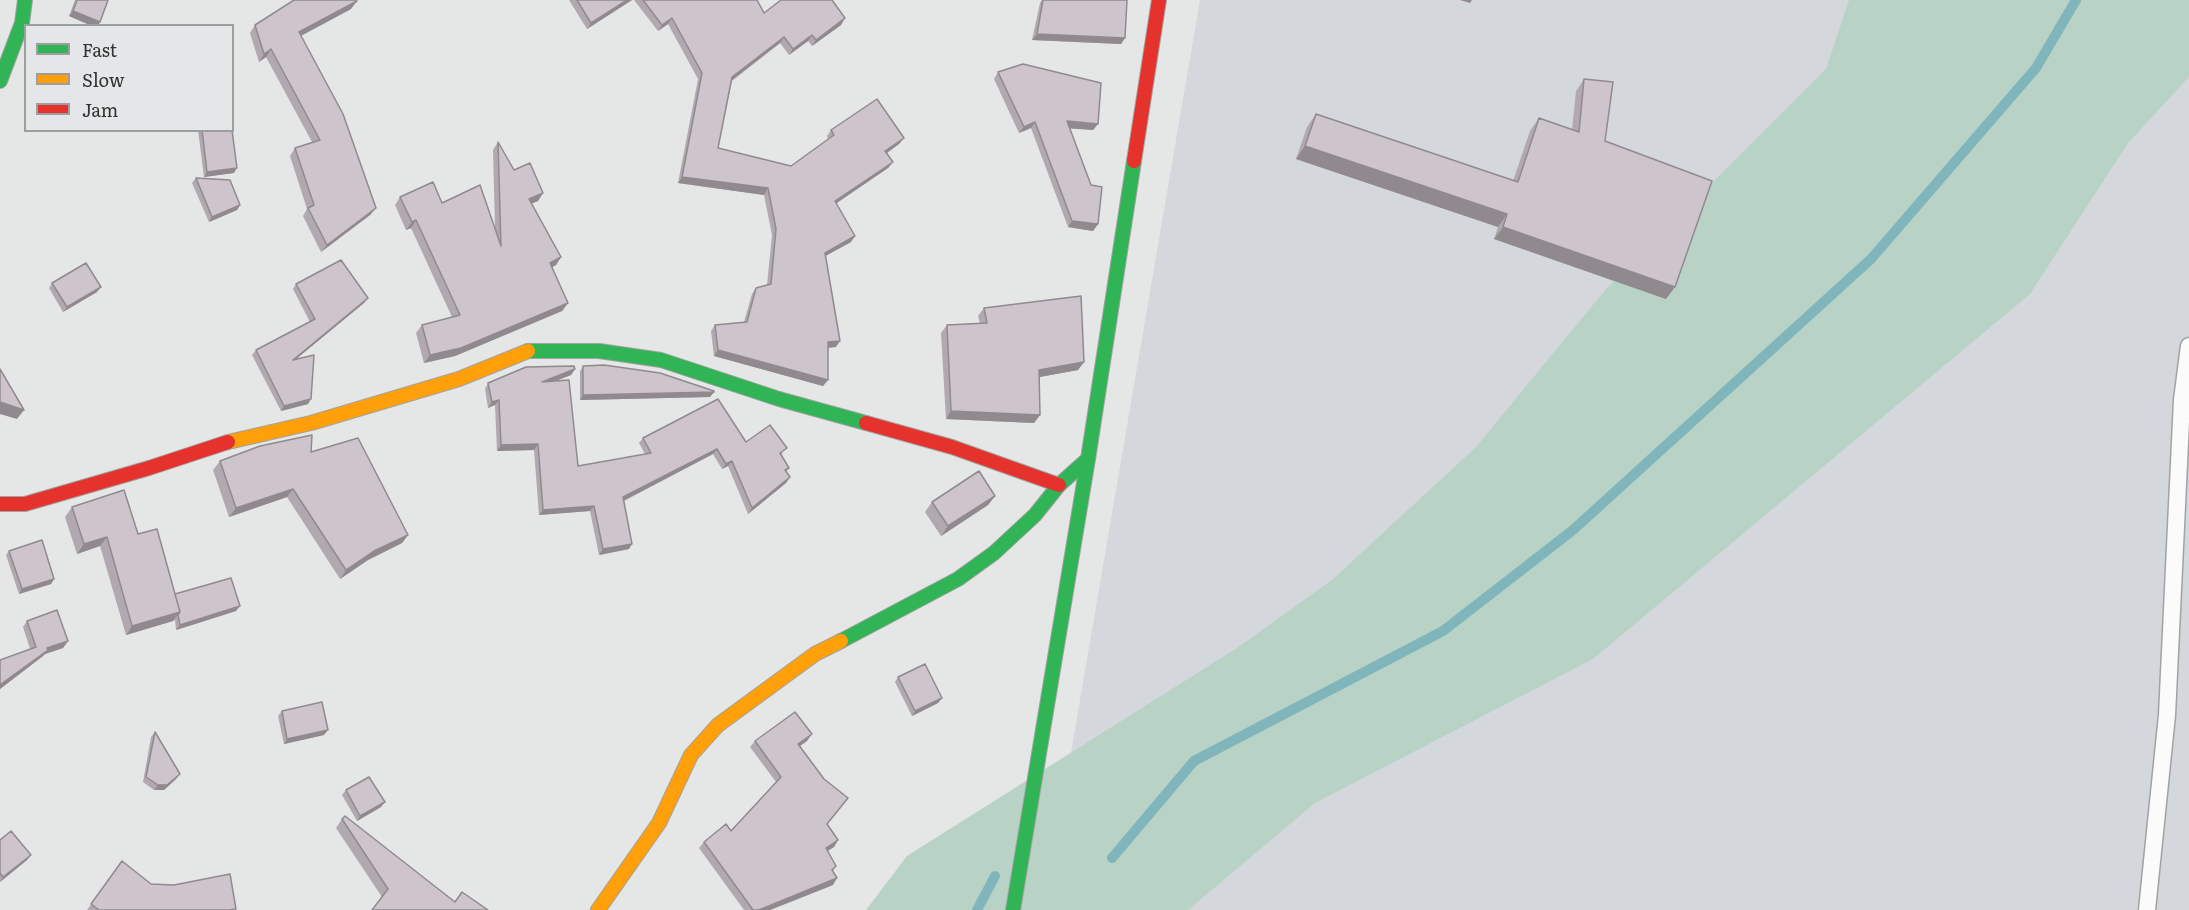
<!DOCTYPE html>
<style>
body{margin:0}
#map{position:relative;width:2189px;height:910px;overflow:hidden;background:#e5e6e6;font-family:Literata,serif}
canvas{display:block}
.legend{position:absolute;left:24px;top:24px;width:210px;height:108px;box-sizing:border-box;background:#e4e6e7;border:2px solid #9c9e9f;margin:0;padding:8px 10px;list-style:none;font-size:18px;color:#313232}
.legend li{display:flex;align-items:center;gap:12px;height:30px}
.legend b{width:30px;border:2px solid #9c9e9f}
</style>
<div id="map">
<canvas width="2189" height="910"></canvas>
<ul class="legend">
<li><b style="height:8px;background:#30b455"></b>Fast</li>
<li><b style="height:8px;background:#ff9f0a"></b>Slow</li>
<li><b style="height:8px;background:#e5322d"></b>Jam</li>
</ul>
</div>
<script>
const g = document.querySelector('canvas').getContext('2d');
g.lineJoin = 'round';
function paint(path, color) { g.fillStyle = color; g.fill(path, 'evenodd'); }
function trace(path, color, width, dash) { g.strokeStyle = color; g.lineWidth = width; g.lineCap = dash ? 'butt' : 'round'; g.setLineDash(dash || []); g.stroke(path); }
const built = new Path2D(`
 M1200,0H2189V910H1044Z`);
const green = new Path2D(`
 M1849,0H2189V77L2128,143L2030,294L1593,659L1315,803L1188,910H866L907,856L1240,646L1333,579L1476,447L1606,289L1826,69Z`);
const stream = new Path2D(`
 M1112,858L1194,761L1443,631L1573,530L1871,259L2036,68L2076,0
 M977,910L995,876`);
const lane = new Path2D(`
 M2147,910L2167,715L2182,400L2189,346`);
const fast = new Path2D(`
 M0,81L22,23L25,0
 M528,351H599L661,360L779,399L866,423
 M841,641L958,579L994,553L1035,515L1059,485L1088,459L1134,161
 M1013,910L1088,459`);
const slow = new Path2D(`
 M228,442L311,423L459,379L528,351
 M598,910L659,823L691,755L718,725L815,654L841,641`);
const jam = new Path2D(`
 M1134,161L1159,0
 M866,423L952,447L1059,485
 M0,504H25L149,468L228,442`);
const wall = new Path2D(`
 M75,0H108L100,22L98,26H92L69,16Z
 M569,0H632L587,29Z
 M634,0H757L764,13L845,18L841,25L812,46L808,41L789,55L780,43L732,81L718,148L791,166L828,139L827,136L831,130L904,138L899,144L887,153L893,162L888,168L836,203L851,242L825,256L836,347L828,348V380L823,386L714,356L711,331L715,325L744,322L752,294L756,288L767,285L772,235L764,195L678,183L698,79L668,24L658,31Z
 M1042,0H1127L1125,38L1121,44L1032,40L1040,3Z
 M351,9L301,36L376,208L370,215L321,252L303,216L307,209L290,156L295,148L312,142L266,57L259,62L250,33L255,25Z
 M998,72L1098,124L1093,130L1070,128L1098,224L1093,231L1068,227L1031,128L1019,133L994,79Z
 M1584,79L1605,141L1666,299L1494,239L1498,227L1296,159L1307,127L1316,114L1513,181L1530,131L1539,118L1572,130L1576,91Z
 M198,130H232L234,173L204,177Z
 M498,142L514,170L543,193L538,201L532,203L561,257L556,265L552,267L568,303L562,311L455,356L424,363L416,333L422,325L452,317L411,228L406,230L395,205L400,197L442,203L495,228L493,150Z
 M196,178L240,205L237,210L209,222L192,183Z
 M52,283L97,292L63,312L49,288Z
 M296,284L368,298L364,303L296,359L308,404L281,411L252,355L256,350L310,322L293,289Z
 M984,308L1084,362L1078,370L1040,377V415L1034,423L946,419L941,333L947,325L980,323L978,316Z
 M583,366L714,392L710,397L580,400V371Z
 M575,369L571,375L555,381L578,466L645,454L639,443L643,438L746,442L783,453L781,455L789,468L786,472L790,477L786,483L748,514L728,466L722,469L713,454L624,501L629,549L599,555L590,511L539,515L534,450L497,451L495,405L488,408L485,389L488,383Z
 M311,452L408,535L402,543L368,560L340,579L287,497L229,517L213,470L220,461Z
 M995,496L988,505L941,536L925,512L932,502Z
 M72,507L138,534L175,594L236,611L176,630L175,620L173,621L126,635L100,546L77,554L65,517Z
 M9,551L54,579L51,584L19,594L6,555Z
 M27,621L68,641L63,648L45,654L43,656L0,689V660L30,649L23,627Z
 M898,677L942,698L938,703L912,716L895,682Z
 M282,711L324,735L284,744L278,716Z
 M155,732L176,779L164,790H154L143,782L151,737Z
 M755,741H807L800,746L824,779L848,798L827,824L838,840L834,847L827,851L836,866L833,871V885L770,910H744L699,848L704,842L731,831L776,782L750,747Z
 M346,790L381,807L357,821L342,795Z
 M342,819L455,902L382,897L336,828Z
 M0,840L31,855L27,860L0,882Z
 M122,861L151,884L236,909L235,910H87Z`);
const shadedWall = new Path2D(`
 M627,0H632L587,29L591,23Z
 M1460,0H1472L1470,3Z
 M357,1L351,9L293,40L299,32Z
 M73,11L100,22L98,26H92L69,16Z
 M672,18L668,24L658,31L662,25Z
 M845,18L841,25L812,46L816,40Z
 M1037,34L1125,38L1121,44L1032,40Z
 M812,35L808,41L789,55L793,49Z
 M784,37L780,43L728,83L732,77Z
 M271,49L266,57L259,62L264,54Z
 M1067,121L1098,124L1093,130L1063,128Z
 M1035,122L1031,128L1019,133L1024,127Z
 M904,138L899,144L881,157L885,151Z
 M1305,146L1507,214L1498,227L1296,159Z
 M893,162L888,168L831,207L835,201Z
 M237,168L234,173L204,177L207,172Z
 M682,177L768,188L764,195L678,183Z
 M543,193L538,201L524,207L529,199Z
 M240,205L237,210L209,222L212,217Z
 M376,208L370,215L321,252L327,245Z
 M416,220L411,228L406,230L412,222Z
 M1072,221L1098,224L1093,231L1068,227Z
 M1503,227L1675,287L1666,299L1494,239Z
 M855,236L851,242L820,259L825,253Z
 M561,257L556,265L545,271L550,263Z
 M101,287L97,292L63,312L67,307Z
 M368,298L364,303L289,365L293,360Z
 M568,303L562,311L455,356L424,363L430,355Z
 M840,341L836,347L824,348L828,342Z
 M718,350L828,380L823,386L714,356Z
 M1084,362L1078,370L1034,378L1039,370Z
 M575,369L571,375L538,388L542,382Z
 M714,392L710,397L580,400L583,395Z
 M311,399L308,404L281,411L284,406Z
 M499,400L495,405L488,408L492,402Z
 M0,402L24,410L17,419L0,414Z
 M951,411L1040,415L1034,423L946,419Z
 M538,444L534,450L497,451L501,445Z
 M717,449L713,454L619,503L623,497Z
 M732,461L728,466L722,469L726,464Z
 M790,477L786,483L748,514L752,508Z
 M293,489L287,497L229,517L236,508Z
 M995,496L988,505L941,536L948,526Z
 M594,506L590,511L539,515L543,510Z
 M408,535L402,543L368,560L340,579L346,570L374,551Z
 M107,537L100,546L77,554L84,544Z
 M632,544L629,549L599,555L603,549Z
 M54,579L51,584L19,594L22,589Z
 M240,606L236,611L176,630L180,625Z
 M180,612L173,621L126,635L132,626Z
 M68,641L63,648L45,654L43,656L0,689V685L47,648Z
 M942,698L938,703L912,716L915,711Z
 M328,730L324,735L284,744L287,739Z
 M812,734L807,741L794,750L798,744Z
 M180,774L176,779L164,790H154L158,785Z
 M385,802L381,807L357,821L360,816Z
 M838,840L834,847L821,855L826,848Z
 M31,855L27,860L0,882L3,877Z
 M837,878L833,885L770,910H759Z`);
const building = new Path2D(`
 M77,0H108L100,22L73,11Z
 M294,0H356L357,1L299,32L343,114L376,208L327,245L308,208L314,205L295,148L320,140L271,49L264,54L255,25Z
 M577,0H627L591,23Z
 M643,0H757L764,13L781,0H832L845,18L816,40L812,35L793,49L784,37L732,77L718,148L791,166L834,135L831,130L877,99L904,138L885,151L893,162L835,201L855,236L825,253L840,341L828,342V380L718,350L715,325L747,322L756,288L771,284L776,229L768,188L682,177L702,73L672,18L662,25Z
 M1043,0H1127L1125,38L1037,34Z
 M1023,64L1101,83L1098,124L1067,121L1091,185L1102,187L1098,224L1072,221L1035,122L1024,127L998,72Z
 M1584,79L1613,82L1605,141L1712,181L1675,287L1503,227L1507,214L1305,146L1316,114L1518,182L1539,118L1579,132Z
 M202,130H232L237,168L207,172Z
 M498,142L514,170L530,163L543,193L529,199L561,257L550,263L568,303L461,348L430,355L422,325L460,315L416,220L412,222L400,197L433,182L442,203L480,185L501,246Z
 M196,178L230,180L240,205L212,217Z
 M341,260L368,298L293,360L314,355L311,399L284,406L256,350L315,319L296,284Z
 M86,263L101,287L67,307L52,283Z
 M1081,296L1084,362L1039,370L1040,415L951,411L947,325L987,323L984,308Z
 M604,365L660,373L714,391V392L583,395V366Z
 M574,366L575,369L542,382L569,380L578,466L651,453L643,438L718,399L746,442L770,425L787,448L780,453L789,468L785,470L790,477L752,508L732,461L726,464L717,449L623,497L632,544L603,549L594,506L543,510L538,444L501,445L499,400L492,402L488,383L526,367Z
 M0,369L24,410L0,402Z
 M312,435L311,452L358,438L408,535L374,551L346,570L293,489L236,508L220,461L260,446Z
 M979,471L995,496L948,526L932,502Z
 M124,490L138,534L157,529L180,612L132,626L107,537L84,544L72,507Z
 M42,540L54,579L22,589L9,551Z
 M231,578L240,606L180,625L178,615L180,612L175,594Z
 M57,610L68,641L47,648L48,650L0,685V660L36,647L27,621Z
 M925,664L942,698L915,711L898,677Z
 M322,702L328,730L287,739L282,711Z
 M795,712L812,734L798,744L824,779L848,798L827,824L838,840L826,848L836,866L832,870L837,878L759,910H753L704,842L726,824L731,831L781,777L755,741Z
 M155,732L180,774L167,785H158L146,777Z
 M369,777L385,802L360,816L346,790Z
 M345,816L455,902L462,892L488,910H372L388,889L342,819Z
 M11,831L31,855L3,877L0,873V840Z
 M122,861L151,884L174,885L230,874L236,909L229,910H99L91,904Z`);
paint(built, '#d4d8dc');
paint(green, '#b8d3c6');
trace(stream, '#80b5bb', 10);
trace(lane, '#a1a2a2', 19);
trace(fast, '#a1a2a2', 16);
trace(slow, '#a1a2a2', 16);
trace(jam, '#a1a2a2', 16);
trace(lane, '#fbfbfb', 16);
trace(fast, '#30b455', 14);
trace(slow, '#ff9f0a', 14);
trace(jam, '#e5322d', 14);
paint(wall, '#b1a9af');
paint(shadedWall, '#908a8f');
paint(building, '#cec5cc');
trace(building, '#908a8f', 1.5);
</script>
